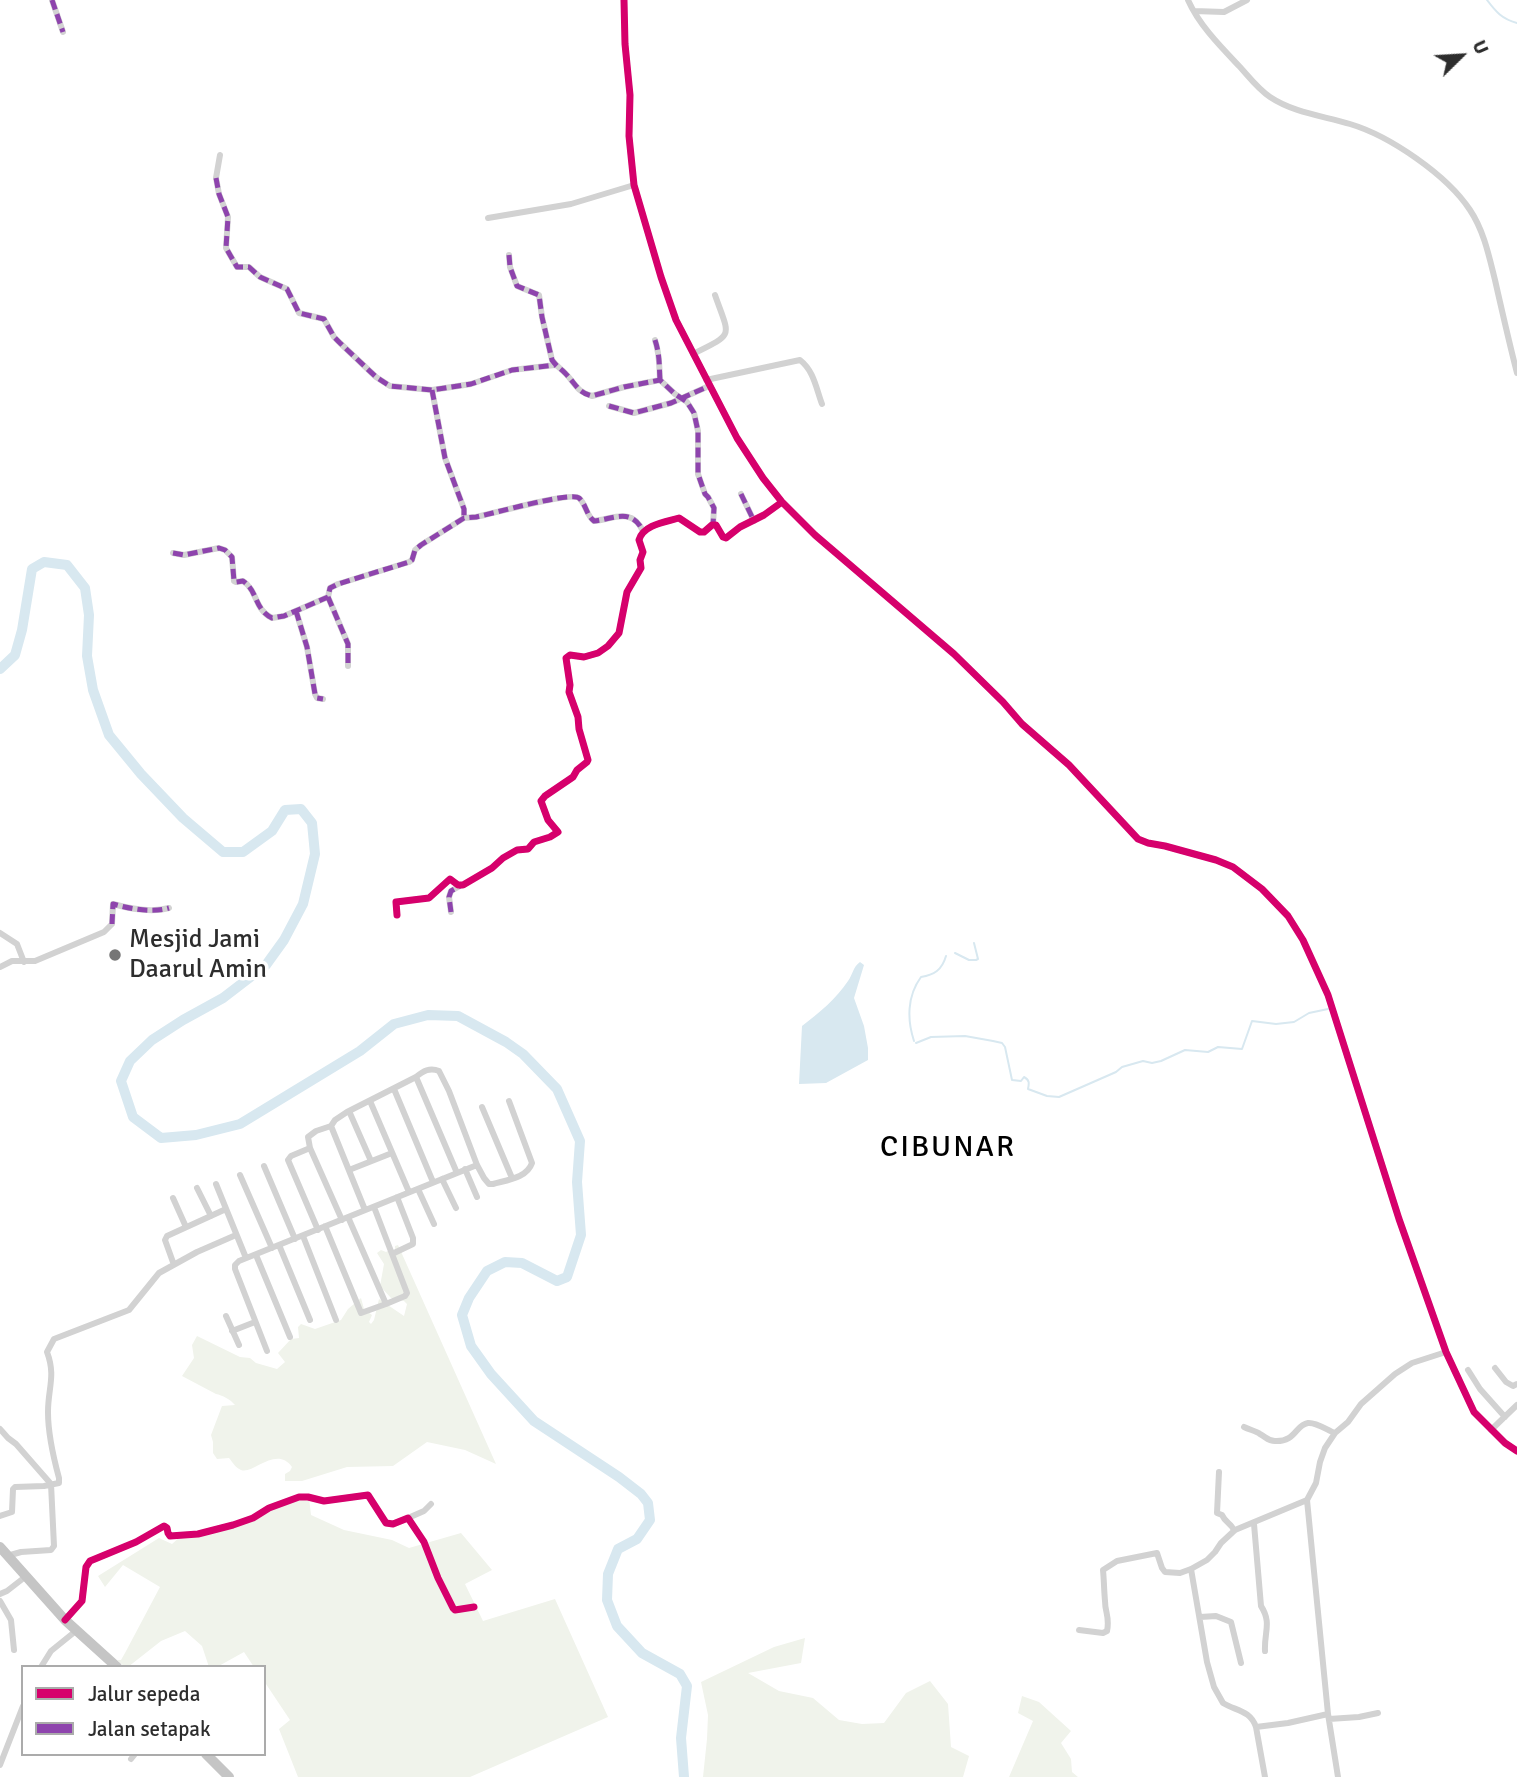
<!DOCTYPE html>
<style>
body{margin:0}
#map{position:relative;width:1517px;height:1777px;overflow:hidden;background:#fff;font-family:Signika,sans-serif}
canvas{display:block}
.legend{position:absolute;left:21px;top:1665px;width:245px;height:91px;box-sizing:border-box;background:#fff;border:2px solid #ababab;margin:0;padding:9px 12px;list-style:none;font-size:21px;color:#2d2d2d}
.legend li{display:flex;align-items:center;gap:14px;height:35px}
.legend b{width:35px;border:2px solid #ababab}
.north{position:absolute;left:1426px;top:21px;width:70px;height:70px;-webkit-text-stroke:5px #fff;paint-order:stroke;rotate:66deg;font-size:19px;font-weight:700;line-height:28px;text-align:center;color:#2d2d2d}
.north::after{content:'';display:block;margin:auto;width:24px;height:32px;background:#2d2d2d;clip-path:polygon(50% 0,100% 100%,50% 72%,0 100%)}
</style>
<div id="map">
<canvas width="1517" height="1777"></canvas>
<ul class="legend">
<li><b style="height:9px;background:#d6006c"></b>Jalur sepeda</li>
<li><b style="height:9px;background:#8e44ad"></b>Jalan setapak</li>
</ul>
<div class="north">U</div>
</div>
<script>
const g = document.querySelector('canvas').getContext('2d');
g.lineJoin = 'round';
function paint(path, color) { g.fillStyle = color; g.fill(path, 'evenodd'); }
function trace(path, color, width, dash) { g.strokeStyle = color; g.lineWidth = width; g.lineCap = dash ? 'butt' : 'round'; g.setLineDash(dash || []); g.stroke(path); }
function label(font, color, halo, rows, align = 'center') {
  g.font = font + ' Signika,sans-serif'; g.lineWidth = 7; g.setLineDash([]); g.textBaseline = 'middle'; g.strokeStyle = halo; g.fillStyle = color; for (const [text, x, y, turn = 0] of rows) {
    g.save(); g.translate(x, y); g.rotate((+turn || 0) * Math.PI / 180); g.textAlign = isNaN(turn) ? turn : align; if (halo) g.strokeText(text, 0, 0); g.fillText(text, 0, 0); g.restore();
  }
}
const green = new Path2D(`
 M398,1245L496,1464L465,1450L427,1442L393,1466L347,1467L302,1481H285V1474L290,1471L292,1467C276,1445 253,1475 241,1470C236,1468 233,1463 229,1458L217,1459L213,1453V1442L211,1435L222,1406L235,1405C231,1400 222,1395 216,1394L182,1376L194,1358L192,1345L197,1336L240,1357L250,1358L256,1363L277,1369L285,1362L278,1353L291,1339L299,1338L298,1327L301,1324L315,1329L341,1320L348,1309L361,1298L364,1309L372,1315L369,1322L371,1324L374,1320L379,1299L404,1316L407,1304L404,1301L391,1298L380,1286L384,1264L377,1253L381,1250L386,1252L391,1249L395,1250V1246Z
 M299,1498H309L311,1515L344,1530L392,1540L409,1548L461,1533L492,1570L465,1584L483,1621L555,1599L608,1717L470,1777H298L279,1729L290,1720L264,1681V1667H254L244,1652L217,1667H209L202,1646L185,1631L161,1641L128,1667H125L117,1660H121L125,1653L160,1587L123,1565L105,1587L98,1576L159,1538L172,1544L182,1535L227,1526Z
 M805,1638L801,1663L748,1673L779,1691L813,1698L839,1720L862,1724L884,1723L906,1693L930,1681L948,1704L951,1747L969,1756L963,1777H703L707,1739L708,1715L701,1682L774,1647Z
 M1022,1696L1039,1702L1071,1731L1061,1743L1071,1759L1072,1772L1078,1777H1009L1033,1721L1018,1713Z`);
const water = new Path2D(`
 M860,962L864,965L854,998L864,1026L868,1048V1060L826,1083L799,1084L802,1026C819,1013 836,999 848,981C853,974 853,967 860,962Z`);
const stream = new Path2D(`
 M1487,0C1496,12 1502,19 1517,23
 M955,953L969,960H976L978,959L974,943
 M914,1041C907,1020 907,996 921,977C934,975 942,970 946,956
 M916,1043L931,1037L965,1036L993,1041L1002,1043L1005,1047L1012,1080L1021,1081L1024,1077C1030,1080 1029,1084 1028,1089L1047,1096L1059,1097L1116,1072L1122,1067L1143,1061L1152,1063L1161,1061L1185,1050L1208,1052L1218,1047L1242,1049L1252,1021L1276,1024L1294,1022L1309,1013L1328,1009`);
const river = new Path2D(`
 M0,669L15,655L22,630L32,569L44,562L67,565L85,588L89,615L87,656L93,690L109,735L141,774L183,818L223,852H243L272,831L285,810L301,809L312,823L315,854L303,904L284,940L266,965L223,998L183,1020L152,1040L130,1061L121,1081L133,1117L161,1138L196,1135L240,1124L360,1051L394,1024L428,1015L458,1016L506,1042L523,1054L557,1089L580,1141L577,1182L581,1235L567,1277L557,1281L522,1263L505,1262L487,1271L469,1298L462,1315L471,1346L491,1374L534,1421L619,1477L641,1494L648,1503L650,1520L637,1539L618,1549L608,1574L607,1600L617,1626L642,1653L680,1674L687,1686L681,1738L684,1777`);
const street = new Path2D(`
 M52,0L63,32
 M624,0L625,44L630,95L629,136L634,185L661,277L676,320L737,438L763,478L782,502L815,535L954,654L1003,702L1022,724L1069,765L1138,839L1148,843L1165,846L1216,860L1233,867L1262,889L1288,916L1303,940L1328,995L1399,1219L1446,1352L1474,1412L1505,1443L1517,1451
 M1188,0C1199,25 1221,47 1240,67C1249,77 1258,89 1270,97C1294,113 1324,116 1350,124C1390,136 1447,175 1470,210C1484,231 1489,256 1495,280C1502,311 1509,342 1517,373
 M1194,11L1224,12L1247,0
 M220,155L216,178L219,194L228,217L226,248L237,267H249L260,277L287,289L299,313L324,319L334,337L340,343L376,377L390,386L432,390L471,384L512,370L555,365
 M488,218L571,204L634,185
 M509,255L510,267L517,286L539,295L542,317L552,360C556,366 560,368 565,373C576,384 577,392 592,396L624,387L660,380L675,394L687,402L694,413L698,431V474L705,494L708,497L714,508L713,525
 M655,340C660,355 659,365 660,380
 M693,354C735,333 730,338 715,295
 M706,380L800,360C814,371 816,388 822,404
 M432,390L445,458L464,509V518
 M609,406L634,413L671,403L709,386
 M741,494L754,521
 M173,553L184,555L219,548L225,550L232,557L234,581L236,582L243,581C258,591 254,609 272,618L284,616L328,597L330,588L338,584L409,562L412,560L415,550L421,545L464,518L476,517C491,514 572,491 579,498C586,504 586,515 594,521C614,519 631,507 643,531
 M328,597L348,644V666
 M296,611L307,647L315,694L317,698L323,699
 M451,912L449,897L451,891L460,886
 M397,915L396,902L429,898L450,879L458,885H463L492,868L503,858L517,850L528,849L534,842L550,837L558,832L548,820L541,801L545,796L573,777L577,770L587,762L588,760L579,729L578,717L569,692L570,685L566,658L570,655L584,657L598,653L608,646L619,633L627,592L641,568L640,560L643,552L639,540C643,525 665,522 679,518L700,532H704L712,525H716L723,537L726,538L740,527L764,515L782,502
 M0,933L17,944L24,962
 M0,967L12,961H35L104,932L112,924L113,904C131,909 151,913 169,908
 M416,1077L457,1173
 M394,1089L433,1182
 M370,1101L409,1192
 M482,1107L512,1178
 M349,1111L371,1161
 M331,1126L316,1131L308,1137L310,1148L342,1220
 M310,1148L291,1156L288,1160L318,1230
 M264,1166L295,1239
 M465,1169L477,1197
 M349,1170L392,1153
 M240,1175L272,1248
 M442,1179L456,1208
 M216,1184L246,1258
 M197,1188L211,1216
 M418,1189L434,1224
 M173,1198L186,1227
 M365,1210L331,1126L335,1120L347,1112L416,1077C423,1071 430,1067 439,1071L449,1091L477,1165L484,1178L489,1184H493C507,1180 527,1178 532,1163L509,1101
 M348,1217L386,1304L405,1296L407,1293L374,1207
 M325,1226L361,1313L386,1304
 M303,1236L336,1320
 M279,1245L310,1320
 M392,1254L413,1244V1238L397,1197
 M256,1255L290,1337
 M174,1265L165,1240L167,1236L226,1209
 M226,1316L239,1345
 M232,1331L255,1322
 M267,1351L235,1269V1265L239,1261L477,1165
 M1495,1368L1506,1382L1513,1386L1517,1384
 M1468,1370L1480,1389L1505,1417
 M1244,1427C1250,1430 1256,1431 1260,1434C1266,1437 1268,1441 1275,1441C1296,1442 1295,1425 1308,1423C1316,1422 1327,1430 1335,1433
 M0,1429L8,1438L16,1444L51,1484L54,1546L51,1550L21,1552L7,1556
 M1491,1430L1517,1405
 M1219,1472L1217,1513L1222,1515C1226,1524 1232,1523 1234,1531
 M1307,1500L1328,1714L1338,1777
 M0,1516L12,1512L13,1489L15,1487L44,1486L59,1483V1478C53,1456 48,1434 48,1412C48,1388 56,1376 47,1352L54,1339L129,1310L159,1273L197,1252L236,1235
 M408,1518L424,1511L431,1504
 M1254,1524L1261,1606C1272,1623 1264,1632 1265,1651
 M1191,1569L1207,1662L1214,1687L1223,1703C1236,1711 1250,1710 1256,1727L1288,1723L1328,1714
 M0,1594L7,1591L25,1577
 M0,1601L11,1620L14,1650
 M1200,1617L1216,1616L1231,1622L1241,1663
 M65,1620L82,1601L86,1567L90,1561L136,1542L164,1526L167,1528L168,1533L170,1536L198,1534L233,1525L253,1518L269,1508L299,1497H308L324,1501L368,1495L386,1523L393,1524L408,1518L424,1542L438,1578L453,1608L455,1610L474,1607
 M1079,1630L1103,1633L1107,1631C1110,1617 1105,1613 1105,1601C1104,1590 1104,1580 1103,1570L1117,1561L1157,1553L1162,1568L1165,1572L1180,1573L1191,1569L1207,1560L1215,1552L1221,1543L1235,1530L1307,1500L1316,1483L1320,1462L1325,1448L1335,1433L1348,1422L1361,1404L1395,1374L1412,1363L1446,1352
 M41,1667L51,1651L77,1630
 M1329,1719L1359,1717L1378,1713
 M1256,1727L1265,1777
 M131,1759L135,1754
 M0,1765L23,1706`);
const primary = new Path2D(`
 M0,1547L65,1620L117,1667
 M206,1754L229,1777`);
const quiet = new Path2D(`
 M52,0L63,32
 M216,178L219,194L228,217L226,248L237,267H249L260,277L287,289L299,313L324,319L334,337L340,343L376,377L390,386L432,390L471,384L512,370L555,365
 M509,255L510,267L517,286L539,295L542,317L552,360C556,366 560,368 565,373C576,384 577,392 592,396L624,387L660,380L675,394L687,402L694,413L698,431V474L705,494L708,497L714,508L713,525
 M655,340C660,355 659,365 660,380
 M432,390L445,458L464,509V518
 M609,406L634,413L671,403L709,386
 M741,494L754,521
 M173,553L184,555L219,548L225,550L232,557L234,581L236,582L243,581C258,591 254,609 272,618L284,616L328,597L330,588L338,584L409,562L412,560L415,550L421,545L464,518L476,517C491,514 572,491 579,498C586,504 586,515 594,521C614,519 631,507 643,531
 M328,597L348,644V666
 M296,611L307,647L315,694L317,698L323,699
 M451,912L449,897L451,891L460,886
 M112,924L113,904C131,909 151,913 169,908`);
const cycleway = new Path2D(`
 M624,0L625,44L630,95L629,136L634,185L661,277L676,320L737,438L763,478L782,502L815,535L954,654L1003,702L1022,724L1069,765L1138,839L1148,843L1165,846L1216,860L1233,867L1262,889L1288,916L1303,940L1328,995L1399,1219L1446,1352L1474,1412L1505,1443L1517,1451
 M397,915L396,902L429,898L450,879L458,885H463L492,868L503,858L517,850L528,849L534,842L550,837L558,832L548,820L541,801L545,796L573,777L577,770L587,762L588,760L579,729L578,717L569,692L570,685L566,658L570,655L584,657L598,653L608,646L619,633L627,592L641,568L640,560L643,552L639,540C643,525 665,522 679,518L700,532H704L712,525H716L723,537L726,538L740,527L764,515L782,502
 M65,1620L82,1601L86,1567L90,1561L136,1542L164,1526L167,1528L168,1533L170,1536L198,1534L233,1525L253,1518L269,1508L299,1497H308L324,1501L368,1495L386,1523L393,1524L408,1518L424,1542L438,1578L453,1608L455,1610L474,1607`);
const markers = [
 [115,955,7,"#767676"]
];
const poiNames = [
 ["Mesjid Jami",129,940],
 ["Daarul Amin",129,970]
];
const quarterNames = [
 ["CIBUNAR",948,1148]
];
paint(green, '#f0f3eb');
paint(water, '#d8e8f0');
trace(stream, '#d8e8f0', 2);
trace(river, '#d8e8f0', 10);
trace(street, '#d2d2d2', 6);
trace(primary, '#c5c5c5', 10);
trace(quiet, '#8e44ad', 5, [10, 5]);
trace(cycleway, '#d6006c', 7);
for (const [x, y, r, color] of markers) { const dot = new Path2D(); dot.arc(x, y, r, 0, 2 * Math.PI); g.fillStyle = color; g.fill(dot); trace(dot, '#fff', 2.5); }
label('26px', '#2d2d2d', '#fff', poiNames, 'left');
g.letterSpacing = '2px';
label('30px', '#000', '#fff', quarterNames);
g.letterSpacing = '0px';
</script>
